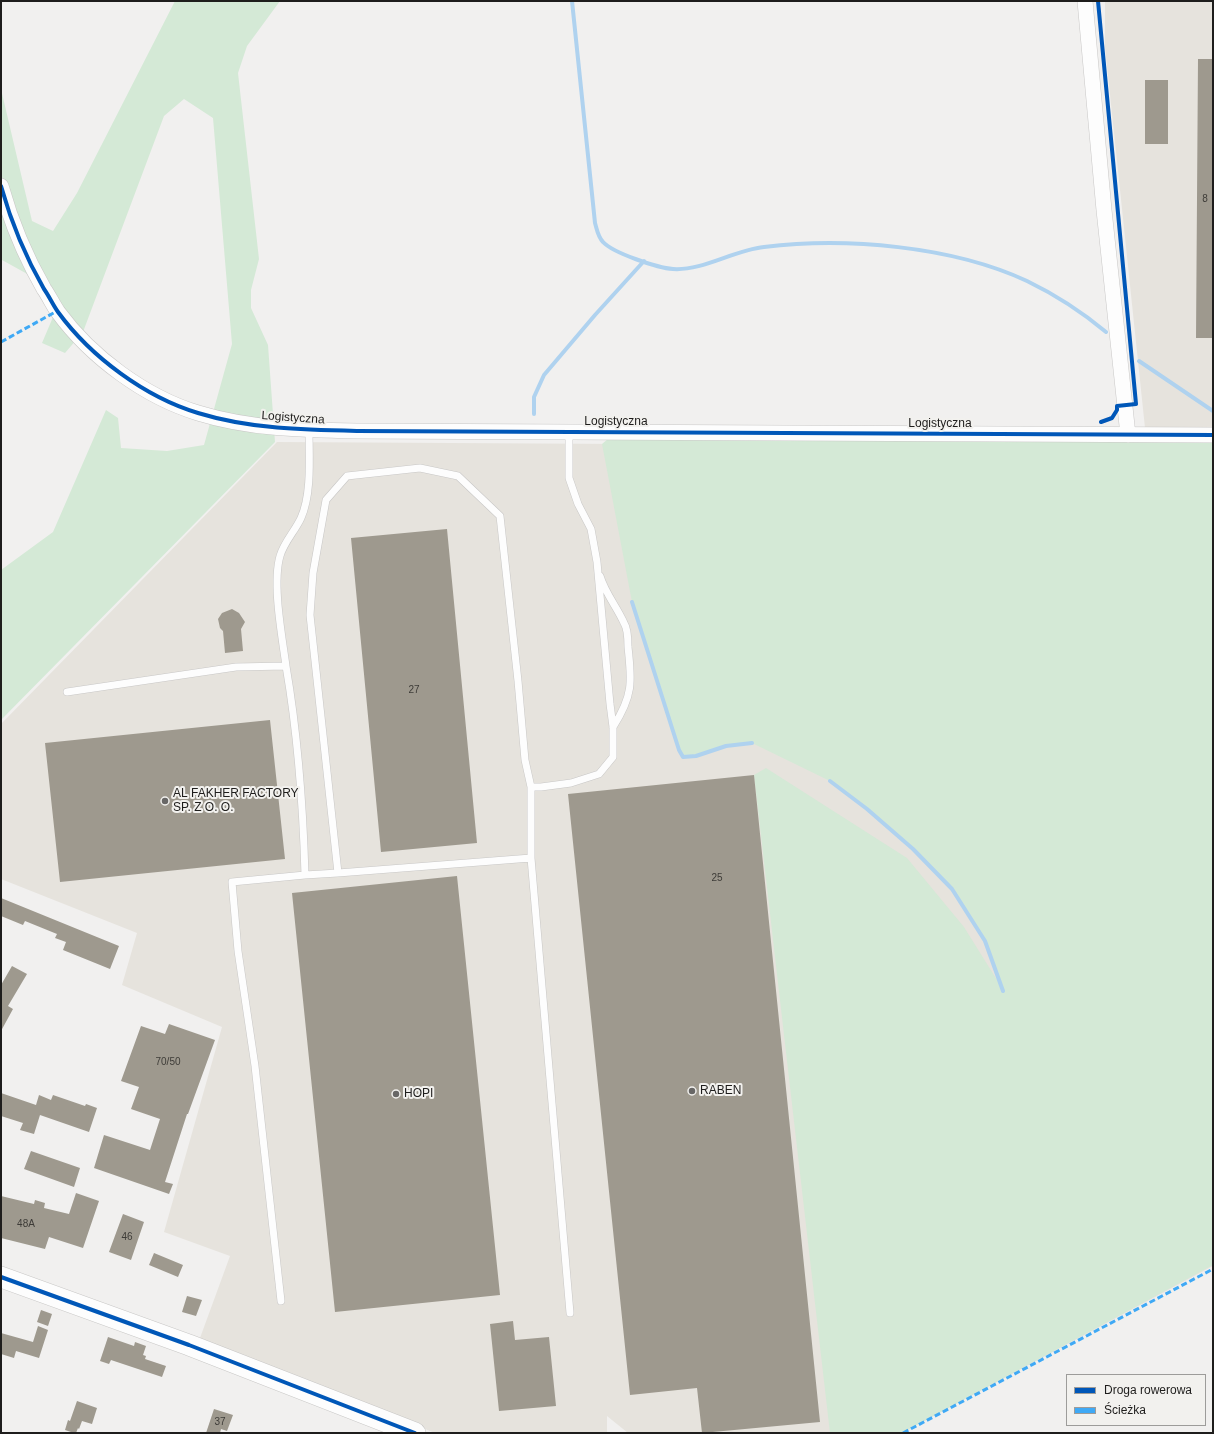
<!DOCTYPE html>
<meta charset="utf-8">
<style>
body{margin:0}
#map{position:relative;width:1214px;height:1434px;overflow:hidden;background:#f1f0ef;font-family:Arial,sans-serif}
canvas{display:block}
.frame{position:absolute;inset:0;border:2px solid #1e1d1c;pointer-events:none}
.legend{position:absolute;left:1066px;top:1374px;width:140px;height:52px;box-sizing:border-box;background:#f2f1ee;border:1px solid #9d9c9a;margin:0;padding:5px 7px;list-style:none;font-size:12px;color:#1e1d1c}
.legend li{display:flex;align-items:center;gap:8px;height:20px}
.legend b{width:20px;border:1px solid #9d9c9a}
</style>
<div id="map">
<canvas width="1214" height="1434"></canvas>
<div class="frame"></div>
<ul class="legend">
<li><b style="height:5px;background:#0057b8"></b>Droga rowerowa</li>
<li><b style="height:5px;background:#3fa9f5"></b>Ścieżka</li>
</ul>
</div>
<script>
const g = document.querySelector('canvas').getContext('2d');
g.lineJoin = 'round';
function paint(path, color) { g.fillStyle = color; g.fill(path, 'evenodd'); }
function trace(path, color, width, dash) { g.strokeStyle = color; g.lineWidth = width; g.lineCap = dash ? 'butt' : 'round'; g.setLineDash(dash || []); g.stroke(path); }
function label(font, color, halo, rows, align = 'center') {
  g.font = font + ' Arial,sans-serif'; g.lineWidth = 4; g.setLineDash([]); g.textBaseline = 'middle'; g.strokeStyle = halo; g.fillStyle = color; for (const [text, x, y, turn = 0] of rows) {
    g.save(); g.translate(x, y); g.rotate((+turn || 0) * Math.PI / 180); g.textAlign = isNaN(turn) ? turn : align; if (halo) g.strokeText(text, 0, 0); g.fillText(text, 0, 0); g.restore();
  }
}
const built = new Path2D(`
 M1105,1H1213V1266L902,1433H628L607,1416V1433H435L200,1338L230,1256L164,1232L222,1027L122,985L137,933L1,879V724L277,442L1147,447L1105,47Z`);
const green = new Path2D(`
 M175,1H280L247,46L238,73L259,259L251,290V308L268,345L275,442L1,720V570L53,532L106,410L118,418L121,448L167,451L204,445L232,344L213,118L184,99L164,116L83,332L65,353L42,343L59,303L49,286L2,260L1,258V89L32,221L53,231L77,193Z
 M616,432L1213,435V1265L902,1433H830L754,775L766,768L907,858L964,927L1002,988L985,941L952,889L913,849L867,809L830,781L752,743L726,746L696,756L683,757L679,750L632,602L602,444Z`);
const stream = new Path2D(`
 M572,1L595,223C597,230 598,237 603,242C613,253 658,268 673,269C703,271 734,250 764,247C846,237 952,246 1027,281C1056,295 1082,312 1106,332
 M1139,361L1213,411
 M534,414V397L544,375L595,315L644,261
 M632,602L679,750L683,757L696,756L726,746L752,743
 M830,781L867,809L913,849L952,889L985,941L1003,991`);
const building = new Path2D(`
 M1198,59H1213V338H1196Z
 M1145,80H1168V144H1145Z
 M447,529L477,843L381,852L351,538Z
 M232,609L239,613L245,622L241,629L243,651L225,653L223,631L220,628L218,619L222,613Z
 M270,720L285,859L60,882L45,743Z
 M754,775L820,1422L702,1433L697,1388L630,1395L568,794Z
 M457,876L500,1295L335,1312L292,893Z
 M1,898L119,946L110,969L63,950L66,942L55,938L57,934L25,921L23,925L1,916Z
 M12,966L27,974L8,1006L13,1009L1,1031V985Z
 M169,1024L215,1040L188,1114H187L165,1182L173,1184L169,1194L94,1168L104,1135L150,1150L160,1119L131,1109L139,1087L121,1081L141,1026L165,1034Z
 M1,1093L36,1105L39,1095L51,1100L53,1095L85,1106L86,1104L97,1108L89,1132L40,1115L34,1134L20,1130L23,1123L1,1116Z
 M31,1151L80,1168L74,1187L24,1169Z
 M76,1193L99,1201L83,1248L49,1237L45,1249L1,1238V1196L34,1204L35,1200L45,1203L44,1208L69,1214Z
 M123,1214L144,1222L131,1260L109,1252Z
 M154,1253L183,1265L178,1277L149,1265Z
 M187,1296L202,1300L196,1316L182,1312Z
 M41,1310L52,1314L48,1326L37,1322Z
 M513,1321L515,1340L549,1337L556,1406L499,1411L490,1324Z
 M38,1326L48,1330L39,1358L16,1351L14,1358L1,1354V1333L33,1342Z
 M108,1337L134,1346L135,1342L146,1346L143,1355L146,1356L145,1359L166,1366L162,1377L111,1360L109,1364L100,1361Z
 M77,1401L97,1408L92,1424L82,1421L79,1429L78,1428L76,1433H74L65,1430L68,1420L70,1421Z
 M214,1409L233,1415L227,1431L221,1429L220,1433H206Z`);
const lane = new Path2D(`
 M600,576C605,593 617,607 624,623C628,629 628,640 628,647C632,682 633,696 613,727
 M67,692L236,667L286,666C282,636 272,584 280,556C284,542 295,531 301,518C312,493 309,457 309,430
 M531,858L570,1313
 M338,873L531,858V787
 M305,875L338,873L310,615L313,573L326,500L347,476L420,468L458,476L500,516L518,681L525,760L531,787H541L571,783L599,774L613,757V727L610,704L597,562L591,529L578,504L569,478V431
 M281,1301L255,1066L238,951L232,882L305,875C303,804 298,736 286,666`);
const street = new Path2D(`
 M1085,1L1104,210L1128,435
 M1,186C11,222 25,256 44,289C49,296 53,305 58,312C91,357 145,397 198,413C250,429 304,430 357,431L1213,435`);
const secondary = new Path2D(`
 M1,1277L189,1345L415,1433`);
const quiet = new Path2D(`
 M1,342L57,311
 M903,1433L1213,1269`);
const cycleway = new Path2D(`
 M1098,1L1136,404L1117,406V410L1112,418L1101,422
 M1,186C11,222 25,256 44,289C49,296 53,305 58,312C91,357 145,397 198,413C250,429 304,430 357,431L1213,435
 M1,1277L189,1345L415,1433`);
const markers = [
 [165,801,4,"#686766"],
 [692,1091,4,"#686766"],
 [396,1094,4,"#686766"]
];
const numberNames = [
 ["8",1205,199],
 ["27",414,690],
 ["25",717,878],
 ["70/50",168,1062],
 ["48A",26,1224],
 ["46",127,1237],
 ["37",220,1422]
];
const streetNames = [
 ["Logistyczna",293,418,4],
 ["Logistyczna",616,422],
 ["Logistyczna",940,424]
];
const poiNames = [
 ["AL FAKHER FACTORY",173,794],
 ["SP. Z O. O.",173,808],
 ["RABEN",700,1091],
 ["HOPI",404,1094]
];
paint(built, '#e6e3dd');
paint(green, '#d4e9d6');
trace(stream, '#afd2ef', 4);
paint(building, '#9e998e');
trace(lane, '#c8c7c6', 8);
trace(street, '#c8c7c6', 16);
trace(secondary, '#c8c7c6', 22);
trace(lane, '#fdfdfd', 7);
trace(street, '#fdfdfd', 15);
trace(secondary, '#fdfdfd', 21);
trace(quiet, '#3fa9f5', 3, [6, 3]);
trace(cycleway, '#0057b8', 4);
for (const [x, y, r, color] of markers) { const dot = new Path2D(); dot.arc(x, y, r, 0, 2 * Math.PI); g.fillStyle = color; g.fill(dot); trace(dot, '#f2f1ee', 1.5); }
label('10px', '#3e3c38', null, numberNames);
label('12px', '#1e1d1c', '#f2f1ee', streetNames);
label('12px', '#1e1d1c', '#f2f1ee', poiNames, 'left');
</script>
